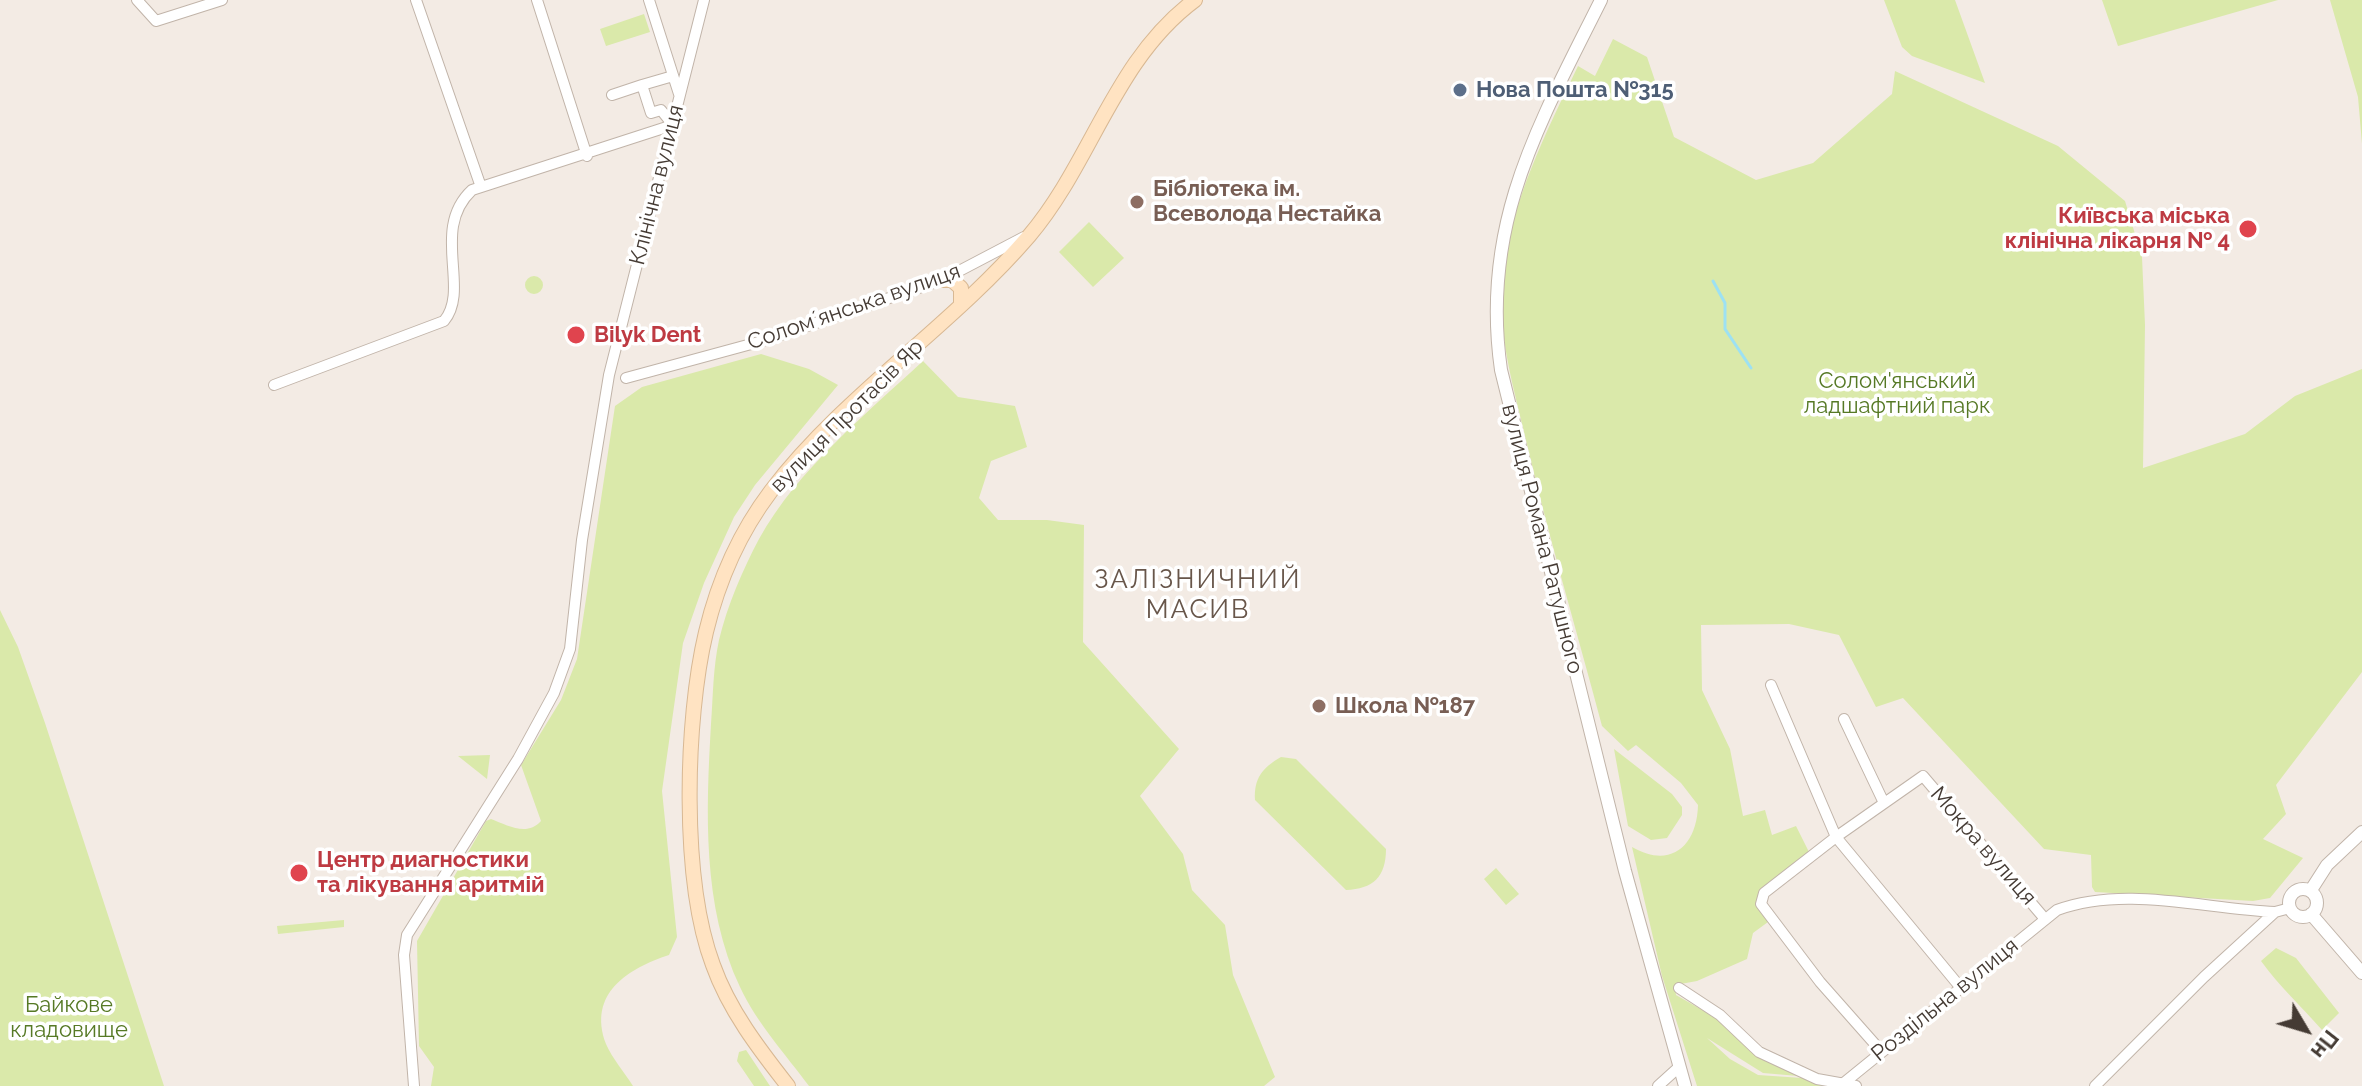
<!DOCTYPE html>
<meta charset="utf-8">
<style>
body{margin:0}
#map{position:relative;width:2362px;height:1086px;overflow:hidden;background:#f3ebe4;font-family:Raleway,sans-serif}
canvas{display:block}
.north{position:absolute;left:2266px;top:990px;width:80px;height:80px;-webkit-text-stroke:6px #fff;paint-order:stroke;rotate:128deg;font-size:22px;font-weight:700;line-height:32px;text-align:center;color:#453b34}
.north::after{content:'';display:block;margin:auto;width:28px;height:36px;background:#453b34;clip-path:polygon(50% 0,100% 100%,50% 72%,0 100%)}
</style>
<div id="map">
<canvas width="2362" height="1086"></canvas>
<div class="north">Пн</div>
</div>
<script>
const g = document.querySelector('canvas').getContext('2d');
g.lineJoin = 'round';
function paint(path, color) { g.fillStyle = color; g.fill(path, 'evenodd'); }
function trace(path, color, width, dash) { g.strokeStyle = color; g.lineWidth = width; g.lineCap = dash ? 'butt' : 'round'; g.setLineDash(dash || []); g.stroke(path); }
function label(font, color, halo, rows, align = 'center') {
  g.font = font + ' Raleway,sans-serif'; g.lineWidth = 7; g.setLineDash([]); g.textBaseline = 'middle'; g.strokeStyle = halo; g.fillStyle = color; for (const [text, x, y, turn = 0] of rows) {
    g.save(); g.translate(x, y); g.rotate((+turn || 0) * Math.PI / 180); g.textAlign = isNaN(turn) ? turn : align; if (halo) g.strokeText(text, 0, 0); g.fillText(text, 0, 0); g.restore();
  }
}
const green = new Path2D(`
 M1884,0H1955L1985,83L1912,56L1902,47Z
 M2102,0H2278L2118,46Z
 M2330,0H2362V144L2358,97Z
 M644,14L650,32L606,46L600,29Z
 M1613,39L1647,57L1674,137L1756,180L1813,163L1892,94L1895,71L2058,146L2125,201L2142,257L2145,325L2143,468L2245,434L2295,396L2362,369V672L2276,785L2286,814L2263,839L2303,858L2270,898L2253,901L2095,892L2092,887L2091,855L2044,849L1903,698L1876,707L1839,635L1789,624L1701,625L1702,690L1730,749L1743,816L1765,810L1772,835L1796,826L1810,854L1757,905L1768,922L1753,933L1747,959L1697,981L1675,985L1676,995L1718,1019L1758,1054L1810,1077L1763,1073L1707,1038L1730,1059L1758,1075L1817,1079L1856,1086H1697L1662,976L1632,847C1670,869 1697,847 1698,805L1681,783L1636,745L1628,751L1602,726C1576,628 1547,531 1524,432C1512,382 1497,328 1502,277C1511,202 1546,132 1578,66L1595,76Z
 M1089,222L1124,258L1093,287L1059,252Z
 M525 285a9 9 0 1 1 18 0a9 9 0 1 1-18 0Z
 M761,354L809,369L838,385L755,485L734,517L704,583L683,643L662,791L677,937L669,955C629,968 587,993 606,1044C612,1058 625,1073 633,1086H431L434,1067L419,1046L417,941L486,821L491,819C507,825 527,837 541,821L521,765L561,700L577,659L615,406L642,387Z
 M923,361L958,397L1015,406L1027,447L991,461L979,498L998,520H1047L1084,525L1083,642L1179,749L1140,796L1183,854L1192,890L1225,925L1233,975L1275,1077L1264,1086H809C786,1055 756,1022 740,987C702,906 706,811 711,724C713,696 713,668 719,640C727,606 743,569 759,539C798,469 866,414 923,361Z
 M0,610L18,647L45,723L164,1086H0Z
 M1614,749L1672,794L1682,807V815L1667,838L1651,840L1628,826Z
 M490,755L487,779L458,756Z
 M1281,757L1296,759L1386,849C1386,877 1373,889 1346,890L1255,800C1254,778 1262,768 1281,757Z
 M1496,868L1519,894L1506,905L1484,879Z
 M344,920V927L278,934L277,926Z
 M2276,948L2296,958L2339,1013L2322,1030C2301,1006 2280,987 2261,961Z
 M746,1050L770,1086H754L737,1061L739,1052Z`);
const stream = new Path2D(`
 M1713,281L1725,303V329L1751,368`);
const minor = new Path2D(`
 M137,0L156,21L222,0
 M416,0L481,187
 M537,0L587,156
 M649,0L679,94
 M642,85L673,76
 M626,378L766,340L942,280L1024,237
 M274,385L444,321C471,289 430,229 472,190L673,125L661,110L651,113L642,85L612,95
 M1771,685L1836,837L1961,988
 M1844,719L1884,803
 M1679,988L1720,1015L1759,1052L1817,1079L1856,1086
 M1881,1051L1820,982L1761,904L1764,893L1836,837L1923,776L2045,919
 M1845,1082L2057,910C2125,885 2204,909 2275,912
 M414,1086L404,955L407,935L518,759L554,693L570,649L582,540L609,375L704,0
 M1658,1086L1679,1067
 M2095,1086L2204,977L2275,912L2290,908`);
const tertiary = new Path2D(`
 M1601,0C1538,126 1480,225 1501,370L1625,871L1685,1086
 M2289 903a14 14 0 1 1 28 0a14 14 0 1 1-28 0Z
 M2311,890L2327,865L2362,832
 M2311,914L2362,973`);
const secondary = new Path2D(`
 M942,280H952L961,288V305
 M788,1086C759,1049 729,1010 713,965C681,880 685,720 706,632C718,582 740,532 771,491C844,395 950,328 1029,236C1092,162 1114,60 1195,0`);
const markers = [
 [1460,90,8,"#5c6f8a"],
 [1137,202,8,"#8d6e63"],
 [2248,229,10,"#e0444e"],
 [576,335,10,"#e0444e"],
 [1319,706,8,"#8d6e63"],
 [299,873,10,"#e0444e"]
];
const serviceNames = [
 ["Нова Пошта №315",1476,90]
];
const streetNames = [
 ["Клінічна вулиця",657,185,-76],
 ["Соломʼянська вулиця",854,307,-19],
 ["вулиця Протасів Яр",847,416,-45],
 ["вулиця Романа Ратушного",1542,539,76],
 ["Мокра вулиця",1983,846,49],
 ["Роздільна вулиця",1945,1000,-39]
];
const educationNames = [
 ["Бібліотека ім.",1153,189],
 ["Всеволода Нестайка",1153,214],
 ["Школа №187",1335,706]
];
const healthNames = [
 ["Київська міська",2230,216,"right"],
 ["клінічна лікарня № 4",2230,241,"right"],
 ["Bilyk Dent",594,335],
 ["Центр диагностики",317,860],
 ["та лікування аритмій",317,885]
];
const parkNames = [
 ["Солом'янський",1897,381],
 ["ладшафтний парк",1897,406],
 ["Байкове",69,1005],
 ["кладовище",69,1030]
];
const quarterNames = [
 ["ЗАЛІЗНИЧНИЙ",1198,580],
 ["МАСИВ",1198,610]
];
paint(green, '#dae9aa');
trace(stream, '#9de1f3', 3);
trace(minor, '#c1b4a9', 12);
trace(tertiary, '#c1b4a9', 14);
trace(secondary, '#d8b893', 16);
trace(minor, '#fff', 10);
trace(tertiary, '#fff', 12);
trace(secondary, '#ffe3c2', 14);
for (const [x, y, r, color] of markers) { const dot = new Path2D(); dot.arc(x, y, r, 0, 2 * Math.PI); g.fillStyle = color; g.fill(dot); trace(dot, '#fff', 3); }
label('bold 22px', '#4e5e75', '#fff', serviceNames, 'left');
label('22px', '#453b34', '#fff', streetNames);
label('bold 22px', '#785e54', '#fff', educationNames, 'left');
label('bold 22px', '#be3a42', '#fff', healthNames, 'left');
label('22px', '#567925', '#fff', parkNames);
g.letterSpacing = '2px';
label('26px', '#68564a', '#fff', quarterNames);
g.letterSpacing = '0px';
</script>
